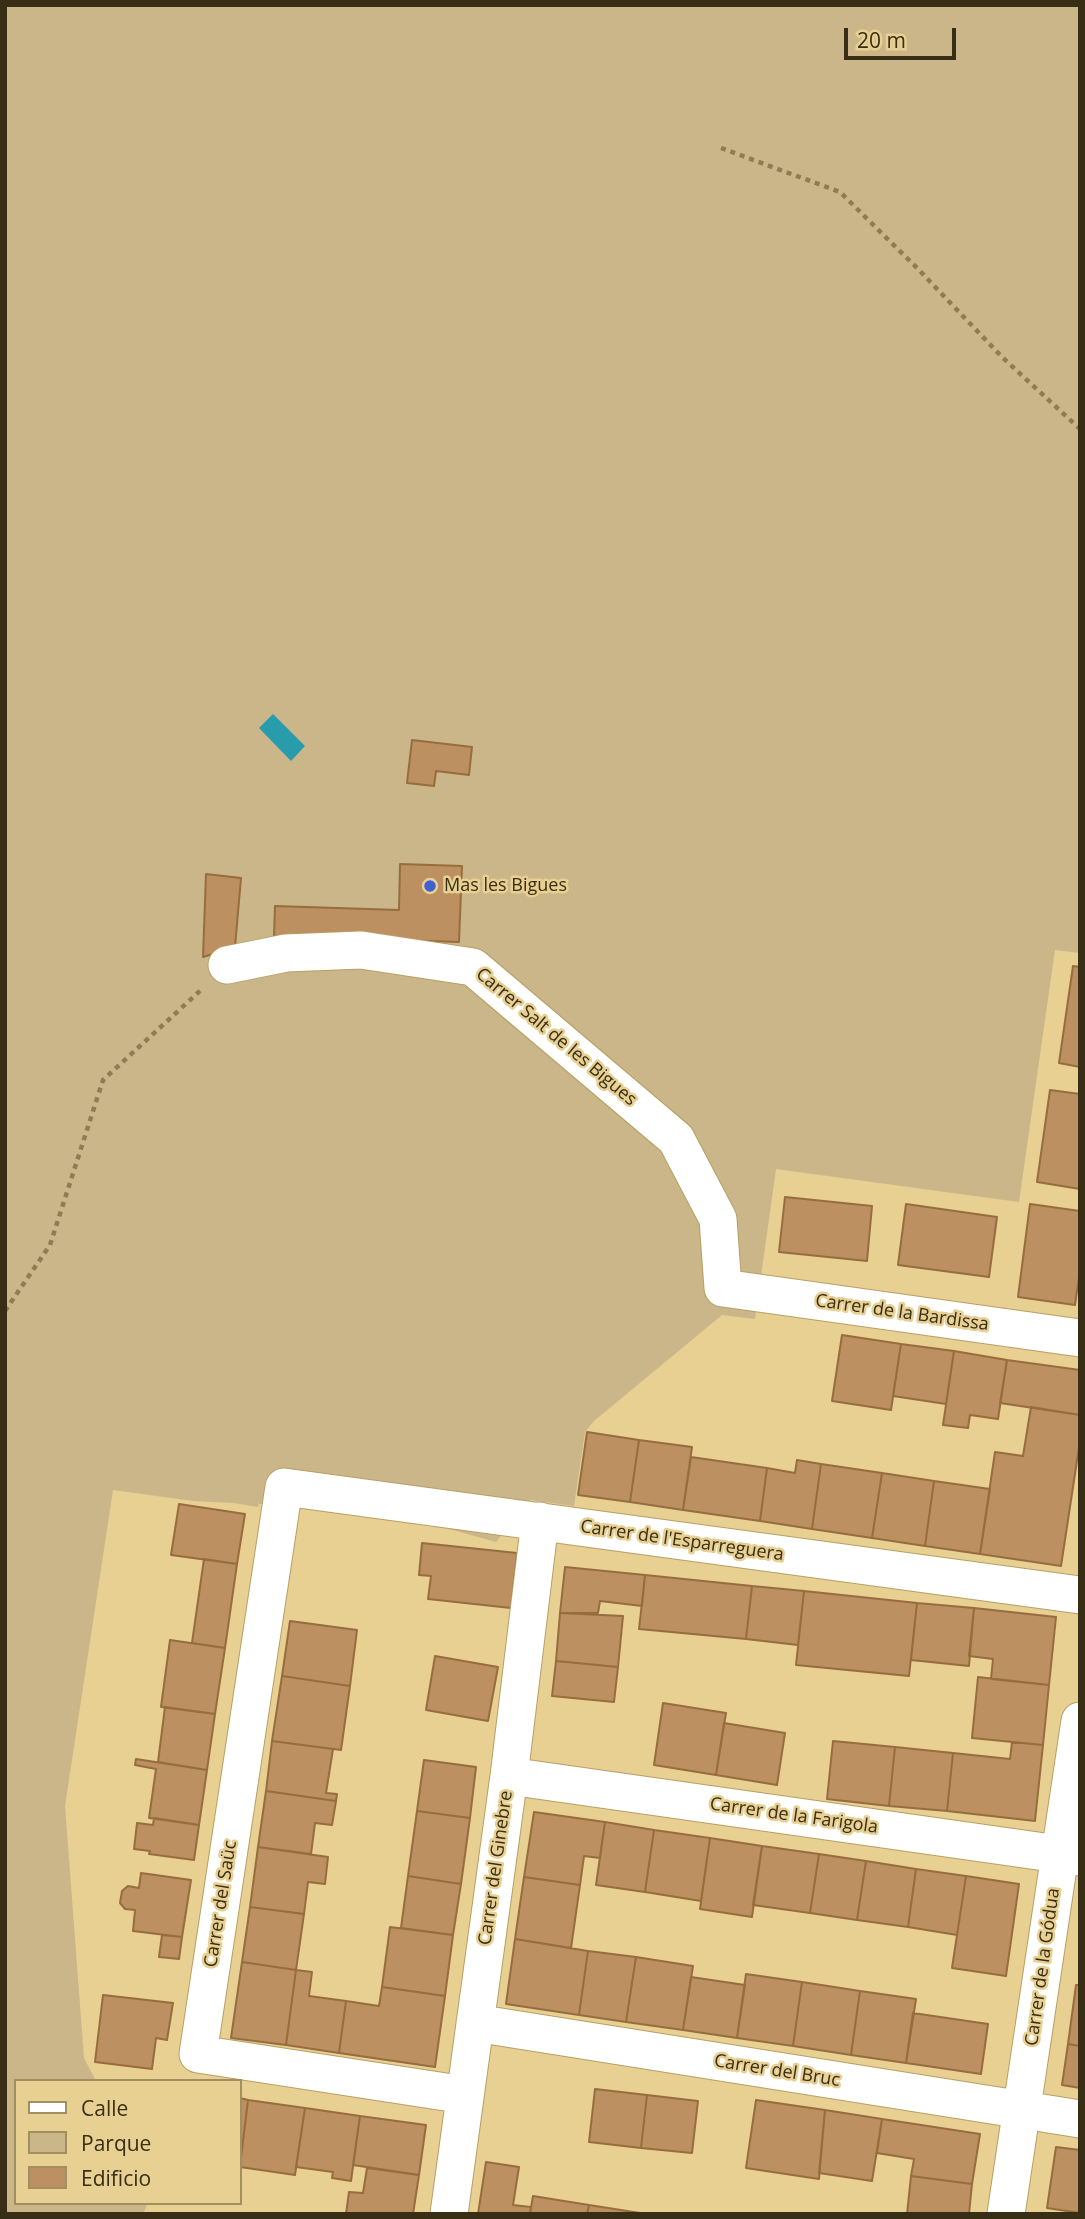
<!DOCTYPE html>
<meta charset="utf-8">
<style>
body{margin:0}
#map{position:relative;width:1085px;height:2219px;overflow:hidden;background:#e8cf92;font-family:"Open Sans",sans-serif}
canvas{display:block}
.frame{position:absolute;inset:0;border:7px solid #382e15;pointer-events:none}
.legend{position:absolute;left:14px;top:2079px;width:228px;height:126px;box-sizing:border-box;background:#e8cf92;border:2px solid #a28f60;margin:0;padding:9px 12px;list-style:none;font-size:21px;color:#382e15}
.legend li{display:flex;align-items:center;gap:14px;height:35px}
.legend b{width:35px;border:2px solid #a28f60}
.scale{position:absolute;left:844px;top:28px;width:112px;height:32px;box-sizing:border-box;border:4px solid #382e15;border-top:0;padding-left:9px;font-size:21px;line-height:24px;white-space:nowrap;color:#382e15;-webkit-text-stroke:5px #e8cf92;paint-order:stroke}
</style>
<div id="map">
<canvas width="1085" height="2219"></canvas>
<div class="frame"></div>
<ul class="legend">
<li><b style="height:9px;background:#fff"></b>Calle</li>
<li><b style="height:19px;background:#cab689"></b>Parque</li>
<li><b style="height:19px;background:#bc9061"></b>Edificio</li>
</ul>
<div class="scale">20 m</div>
</div>
<script>
const g = document.querySelector('canvas').getContext('2d');
g.lineJoin = 'round';
function paint(path, color) { g.fillStyle = color; g.fill(path, 'evenodd'); }
function trace(path, color, width, dash) { g.strokeStyle = color; g.lineWidth = width; g.lineCap = dash ? 'butt' : 'round'; g.setLineDash(dash || []); g.stroke(path); }
function label(font, color, halo, rows, align = 'center') {
  g.font = font + ' "Open Sans",sans-serif'; g.lineWidth = 5; g.setLineDash([]); g.textBaseline = 'middle'; g.strokeStyle = halo; g.fillStyle = color; for (const [text, x, y, turn = 0] of rows) {
    g.save(); g.translate(x, y); g.rotate((+turn || 0) * Math.PI / 180); g.textAlign = isNaN(turn) ? turn : align; if (halo) g.strokeText(text, 0, 0); g.fillText(text, 0, 0); g.restore();
  }
}
const green = new Path2D(`
 M5,5H1080V953L1055,950L1019,1202L776,1169L755,1319L722,1315L594,1421L585,1432L574,1506L530,1500L496,1542L377,1509L259,1504L258,1507L233,1503L193,1501L113,1490L65,1806L84,2058L96,2081H16V2203H148L143,2214H5Z`);
const water = new Path2D(`
 M273,714L305,746L291,761L259,728Z`);
const building = new Path2D(`
 M412,740L472,747L469,775L436,771L434,786L407,783Z
 M400,864L462,866L459,942L274,936L275,906L399,910Z
 M206,874L241,878L235,947L203,957Z
 M1073,966L1080,967V1067L1059,1063Z
 M1050,1090L1080,1094V1189L1037,1182Z
 M785,1197L872,1206L867,1261L779,1252Z
 M906,1204L997,1217L989,1277L898,1265Z
 M1030,1204L1080,1211V1271L1075,1305L1018,1297Z
 M842,1335L901,1344L891,1410L832,1401Z
 M901,1344L954,1351L946,1404L893,1396Z
 M954,1351L1007,1360L998,1419L970,1415L968,1428L943,1425Z
 M1007,1360L1080,1370V1415L1000,1403Z
 M1031,1407L1080,1415V1441L1061,1566L980,1554L995,1452L1023,1456Z
 M587,1432L639,1440L630,1502L578,1495Z
 M639,1440L692,1447L683,1510L630,1502Z
 M691,1457L767,1468L760,1521L683,1510Z
 M797,1460L821,1464L812,1529L760,1521L767,1468L795,1473Z
 M821,1464L882,1473L872,1538L812,1529Z
 M882,1473L934,1481L925,1546L872,1538Z
 M934,1481L990,1489L980,1554L925,1546Z
 M179,1504L245,1514L237,1564L171,1555Z
 M422,1543L517,1553L511,1608L428,1599L431,1576L419,1575Z
 M204,1559L237,1564L225,1648L192,1643Z
 M565,1567L645,1575L642,1606L600,1601L598,1613H560Z
 M645,1575L752,1586L746,1639L639,1629Z
 M752,1586L804,1591L798,1645L746,1639Z
 M804,1591L917,1603L909,1676L796,1665Z
 M917,1603L974,1608L969,1666L911,1660Z
 M974,1608L1056,1617L1049,1685L991,1679L993,1659L969,1656Z
 M560,1613L623,1616L618,1667L556,1661Z
 M290,1621L357,1630L350,1686L282,1676Z
 M170,1640L225,1648L215,1714L161,1707Z
 M435,1656L498,1667L488,1721L426,1710Z
 M556,1661L618,1667L614,1702L552,1696Z
 M282,1676L350,1686L341,1750L272,1741Z
 M978,1677L1049,1685L1043,1745L972,1738Z
 M663,1703L726,1713L716,1775L654,1765Z
 M165,1707L215,1714L207,1770L158,1762Z
 M724,1723L785,1733L777,1785L716,1775Z
 M272,1741L333,1749L326,1793L337,1794L336,1801L266,1791Z
 M833,1741L895,1747L889,1806L827,1799Z
 M1012,1742L1043,1745L1035,1821L947,1811L953,1753L1010,1759Z
 M895,1747L953,1753L947,1811L889,1806Z
 M136,1759L207,1770L199,1825L149,1818L156,1769L135,1765Z
 M424,1760L476,1767L470,1818L417,1811Z
 M266,1791L336,1801L332,1825L315,1823L311,1854L258,1847Z
 M417,1811L470,1818L461,1884L408,1876Z
 M534,1812L605,1822L600,1858L584,1856L580,1885L524,1877Z
 M154,1818L199,1825L194,1860L149,1854L150,1851L134,1849L137,1823L153,1825Z
 M605,1822L654,1830L645,1892L596,1885Z
 M654,1830L710,1838L701,1901L645,1892Z
 M710,1838L762,1846L752,1917L700,1909Z
 M762,1846L819,1854L810,1913L753,1905Z
 M258,1847L328,1857L325,1884L308,1882L304,1914L250,1907Z
 M819,1854L866,1861L857,1920L810,1913Z
 M866,1861L916,1869L908,1927L857,1920Z
 M916,1869L966,1876L957,1935L908,1927Z
 M141,1873L191,1880L182,1937L133,1931L135,1910L125,1909L120,1903L122,1891L128,1886L139,1888Z
 M408,1876L461,1884L453,1935L401,1928Z
 M966,1876L1019,1884L1006,1976L952,1968Z
 M524,1877L580,1885L571,1948L515,1939Z
 M250,1907L304,1914L296,1970L242,1962Z
 M390,1927L453,1935L445,1996L382,1987Z
 M162,1935L182,1937L179,1959L159,1957Z
 M515,1939L588,1951L579,2015L506,2004Z
 M588,1951L636,1957L626,2022L579,2015Z
 M636,1957L693,1966L683,2030L626,2022Z
 M242,1962L296,1970L286,2045L231,2038Z
 M296,1970L312,1972L309,1996L346,2001L339,2053L286,2045Z
 M746,1974L802,1982L793,2046L737,2038Z
 M691,1977L745,1985L737,2038L683,2030Z
 M802,1982L860,1991L851,2055L793,2046Z
 M1076,1985H1080V2046L1068,2044Z
 M382,1987L445,1996L435,2067L339,2053L346,2001L379,2006Z
 M860,1991L916,1999L906,2063L851,2055Z
 M103,1995L173,2003L167,2040L156,2038L152,2069L95,2062Z
 M913,2013L988,2024L981,2074L906,2063Z
 M1068,2044L1080,2046V2088L1062,2085Z
 M595,2089L647,2095L641,2148L589,2142Z
 M647,2095L698,2101L692,2153L641,2148Z
 M240,2098L248,2100L240,2165Z
 M248,2100L305,2108L295,2175L240,2167Z
 M756,2100L825,2110L819,2179L746,2168Z
 M305,2108L360,2116L351,2181L332,2178L333,2172L296,2167Z
 M825,2110L882,2119L872,2181L819,2173Z
 M360,2116L426,2125L419,2175L353,2165Z
 M882,2119L980,2134L972,2184L911,2176L914,2159L877,2153Z
 M1056,2147L1080,2150V2213L1047,2208Z
 M486,2162L519,2167L513,2205L531,2207L530,2214H478Z
 M367,2168L419,2175L413,2214H346L349,2192L363,2193Z
 M911,2176L972,2184L969,2214H907Z
 M533,2196L589,2205L587,2214H530Z
 M589,2205L640,2213V2214H587Z`);
const path = new Path2D(`
 M721,148L840,192L918,269L1002,357L1080,429
 M5,1311L50,1245L103,1080L202,989`);
const street = new Path2D(`
 M227,965L286,953L361,950L473,967L676,1139L718,1219L723,1288L1080,1338
 M509,1776L1080,1857
 M475,2023L1080,2119
 M465,2095L198,2054L284,1487L1080,1595
 M449,2214L509,1776L540,1521
 M1006,2214L1080,1721`);
const markers = [
 [430,886,7,"#4061d3"]
];
const poiNames = [
 ["Mas les Bigues",444,886]
];
const streetNames = [
 ["Carrer Salt de les Bigues",556,1037,40],
 ["Carrer de la Bardissa",902,1313,8],
 ["Carrer de l'Esparreguera",682,1541,8],
 ["Carrer de la Farigola",794,1816,8],
 ["Carrer del Ginebre",496,1868,-82],
 ["Carrer del Saüc",221,1904,-81],
 ["Carrer de la Gódua",1043,1967,-82],
 ["Carrer del Bruc",777,2071,9]
];
paint(green, '#cab689');
paint(water, '#289cab');
paint(building, '#bc9061');
trace(building, '#976d3e', 2);
trace(street, '#b8a065', 39);
trace(path, '#8e7d52', 4.5, [5, 5]);
trace(street, '#fff', 37);
for (const [x, y, r, color] of markers) { const dot = new Path2D(); dot.arc(x, y, r, 0, 2 * Math.PI); g.fillStyle = color; g.fill(dot); trace(dot, '#e8cf92', 2.5); }
label('18px', '#382e15', '#e8cf92', poiNames, 'left');
label('18px', '#382e15', '#e8cf92', streetNames);
</script>
